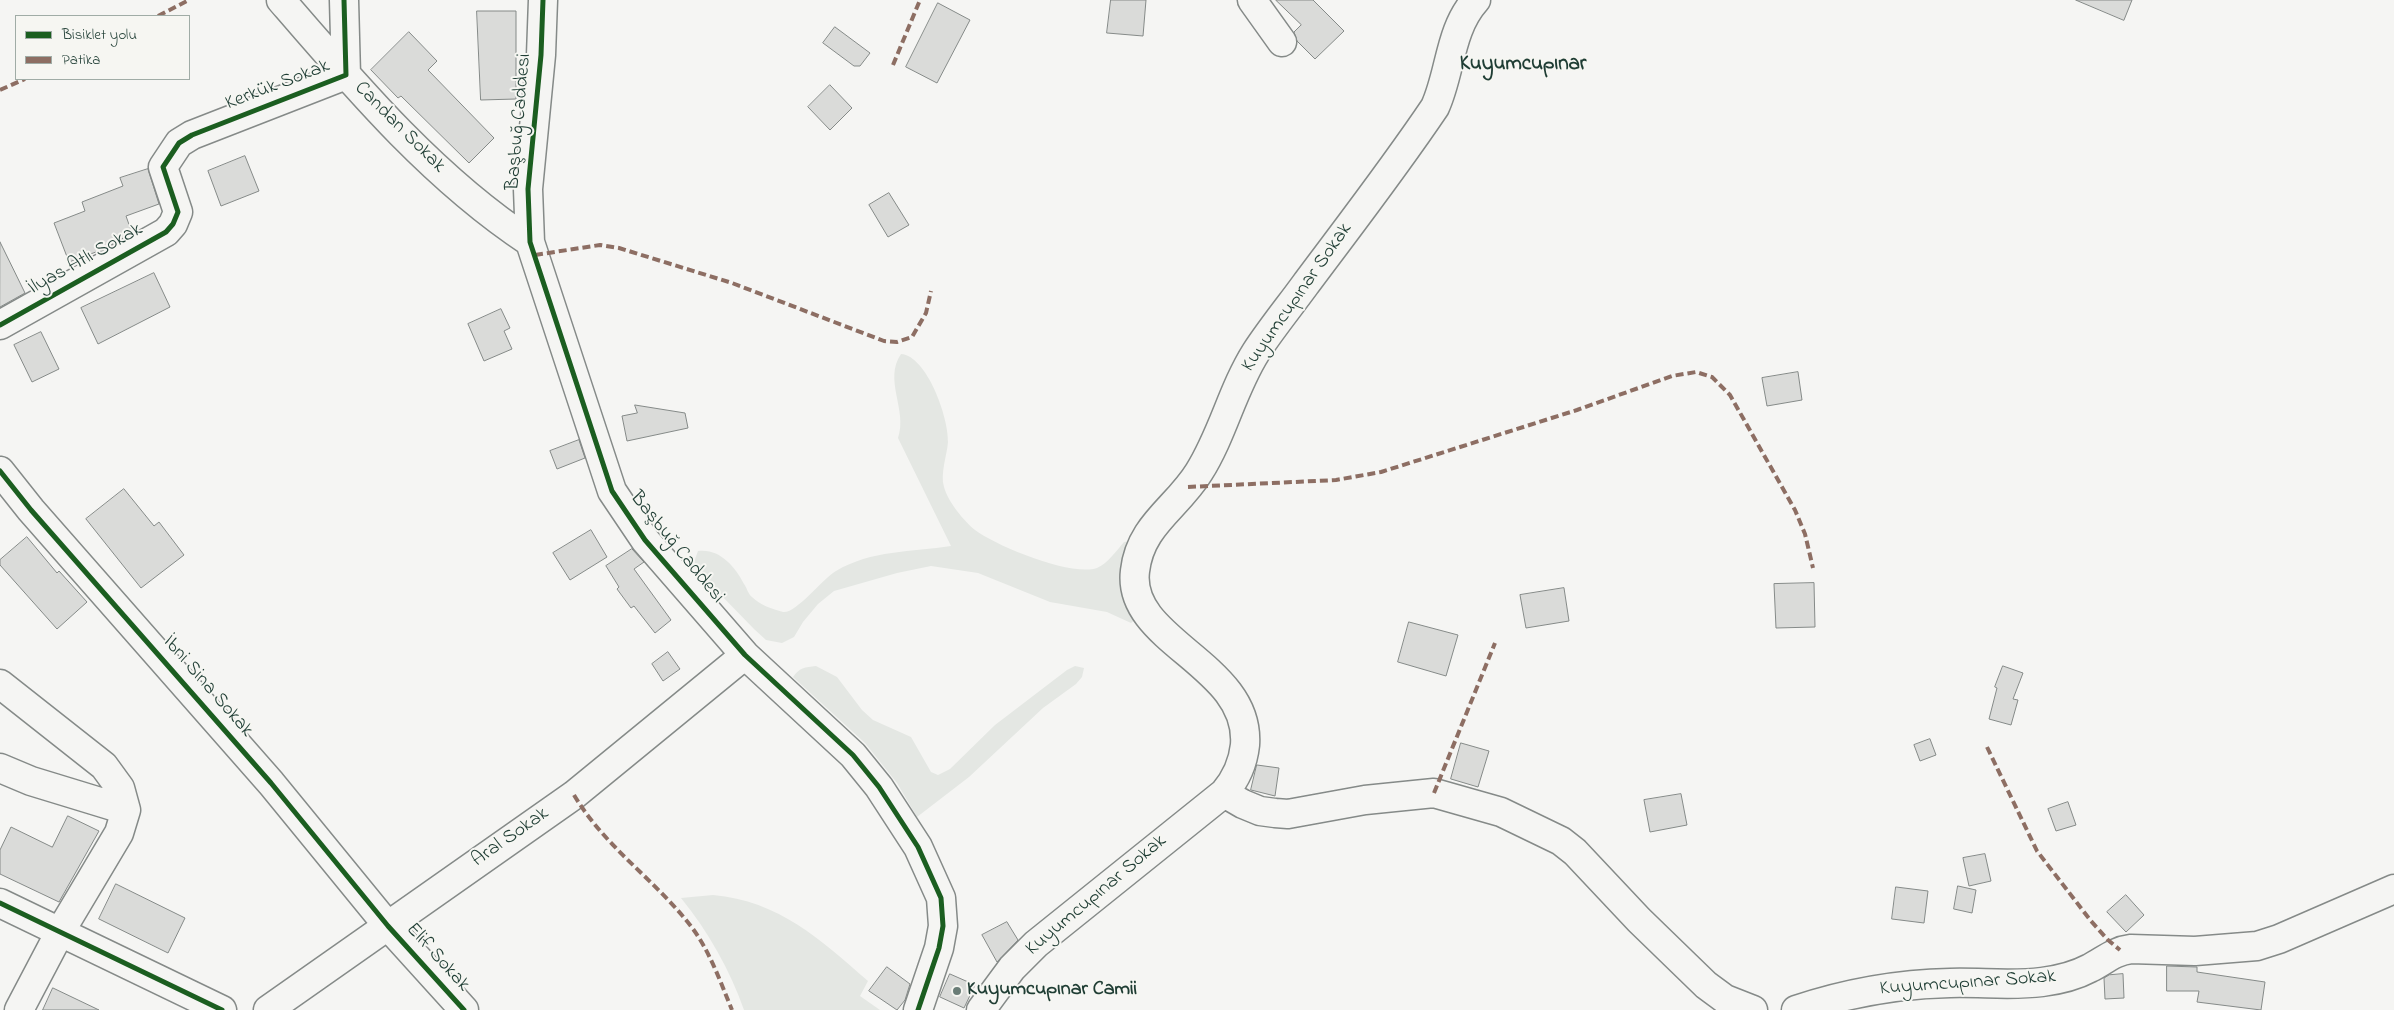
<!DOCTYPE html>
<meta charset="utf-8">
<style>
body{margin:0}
#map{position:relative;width:2394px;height:1010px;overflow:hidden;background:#f5f5f3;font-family:"Indie Flower",sans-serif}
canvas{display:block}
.legend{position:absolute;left:15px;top:15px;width:175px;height:65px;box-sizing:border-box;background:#f6f6f2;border:1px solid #a0aca6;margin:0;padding:6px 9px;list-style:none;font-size:15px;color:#1f3d34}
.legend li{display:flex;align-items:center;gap:10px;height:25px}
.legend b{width:25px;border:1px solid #a0aca6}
</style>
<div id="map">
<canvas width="2394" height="1010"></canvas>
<ul class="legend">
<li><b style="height:6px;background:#1b5e20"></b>Bisiklet yolu</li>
<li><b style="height:6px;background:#8d6e63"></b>Patika</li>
</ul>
</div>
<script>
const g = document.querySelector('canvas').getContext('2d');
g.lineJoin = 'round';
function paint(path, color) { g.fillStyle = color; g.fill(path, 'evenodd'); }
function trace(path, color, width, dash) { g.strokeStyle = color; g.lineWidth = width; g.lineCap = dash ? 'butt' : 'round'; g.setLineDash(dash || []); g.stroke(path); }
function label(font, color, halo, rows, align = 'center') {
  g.font = font + ' "Indie Flower",sans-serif'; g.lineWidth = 4; g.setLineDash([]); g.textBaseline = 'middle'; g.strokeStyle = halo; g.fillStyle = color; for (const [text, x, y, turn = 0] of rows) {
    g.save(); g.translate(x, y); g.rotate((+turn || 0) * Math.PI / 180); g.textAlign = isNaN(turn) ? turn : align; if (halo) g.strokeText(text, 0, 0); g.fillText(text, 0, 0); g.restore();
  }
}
const green = new Path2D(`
 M901,354C927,356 949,418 948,442C947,455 940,474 944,487C948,502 964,521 975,530C996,546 1072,577 1097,568C1107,564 1117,550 1124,542L1129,541L1135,545L1138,617L1131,623L1107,612L1050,602L978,573L931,566L897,573L834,591L818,604L803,622L794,637L782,643L766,640L754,629L717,591L694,562L698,551C719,548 735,566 744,584C747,588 748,594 752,597C760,605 772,609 783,612C796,614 822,579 836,571C871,550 912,552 951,546L898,438C908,410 883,380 901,354Z
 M816,666L837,677L862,710L873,720L911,737L931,772L938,775L950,769L995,725L1067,670L1075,666L1084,668L1082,677L1076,684L1043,708L969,777L917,817L897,783L865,743L793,677C799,668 805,667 816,666Z
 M713,895C779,901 820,939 868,981L860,996L880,1010H744C730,970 708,931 681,898Z`);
const building = new Path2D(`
 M1111,0H1146L1143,36L1107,33Z
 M1276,0H1313L1344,31L1315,59L1297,41L1294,32L1301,25Z
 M2076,0H2132L2124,20Z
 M938,3L970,20L937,83L906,67Z
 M477,11H516V99L481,100Z
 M835,27L870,53L860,66H854L823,43Z
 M409,32L437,61L428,70L494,138L469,163L401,96L398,98L371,70Z
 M830,85L852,108L830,130L808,107Z
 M245,156L259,191L221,206L208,171Z
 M148,169L159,204L126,216L132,233L104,249L69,262L54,223L85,211L82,202L123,186L120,178Z
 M889,193L909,225L888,237L869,205Z
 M0,242L25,293L0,307Z
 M154,273L170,307L98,344L81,308Z
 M501,309L510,328L504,331L512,349L484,361L468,324Z
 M41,332L59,369L32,382L14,345Z
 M1798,372L1802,400L1767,406L1762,378Z
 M635,405L685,413L688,428L627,441L622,416L637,413Z
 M579,440L585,458L557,469L550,451Z
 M124,489L154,526L159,522L184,555L141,588L86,519Z
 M591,530L607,557L570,580L553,553Z
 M27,537L57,573L59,571L87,602L57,629L0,565V560Z
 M632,549L644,562L634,569L671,620L655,633L634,606L631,608L617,589L619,587L606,566Z
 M1814,583L1815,627L1776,628L1774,584Z
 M1564,588L1569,621L1526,628L1520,595Z
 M1409,622L1458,635L1446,676L1398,662Z
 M668,652L680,669L663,681L652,664Z
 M2003,666L2023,673L2013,699L2018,700L2011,725L1989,719L1997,688L1995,687Z
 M1930,739L1936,755L1920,761L1914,745Z
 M1461,743L1489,751L1478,787L1451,779Z
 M1257,765L1279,768L1275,796L1251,790Z
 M1681,794L1687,825L1650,832L1644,800Z
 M2068,802L2076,825L2056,831L2048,809Z
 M68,816L99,831L59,902L0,874V850L11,827L52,847Z
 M1985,854L1991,881L1969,886L1963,858Z
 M116,884L185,918L168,953L99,919Z
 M1958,886L1976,890L1972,913L1954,909Z
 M1896,887L1928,891L1924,923L1892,919Z
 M2126,895L2144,915L2126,932L2107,912Z
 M1007,922L1018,940L997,962L982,935Z
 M2167,966L2197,967V972L2265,982L2261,1010L2197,1002L2199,991H2167Z
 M887,967L910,984L905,1000L897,1010L869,991Z
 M950,974L975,985L964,1008L940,997Z
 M2123,974L2124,998L2105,999L2104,978L2109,975Z
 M53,988L99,1010H43Z`);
const minor = new Path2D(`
 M281,0C356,87 434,179 530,242
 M543,0L541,55L528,189L530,242L612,491L645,540L745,655L853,755L879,787L918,847L941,898L943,926L939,948L918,1010
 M1252,0L1282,42
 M0,325L166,232L173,224L178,212L163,167L179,143L192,135L346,75L344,0
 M0,471L31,510L271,783L388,926L464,1010
 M0,684L104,766L120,788L126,810L119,833L60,932L19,1010
 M0,768L31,781L126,810
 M1224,793L1243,804L1260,811L1275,813L1288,814L1365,800L1434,793L1501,812L1561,841L1575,852L1639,920L1706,985L1725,999L1753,1010
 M0,903L222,1010
 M268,1010L574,795L745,655
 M981,1010L1012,968L1036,944L1224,793C1236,779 1243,764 1245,745C1251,664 1126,642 1135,571C1140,525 1177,508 1199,472C1223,434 1232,390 1256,352C1271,329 1289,307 1305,285C1349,226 1394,168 1435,107C1451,72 1449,30 1476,0
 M1796,1010C1847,993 1897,984 1950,983C1981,982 2011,986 2042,982C2058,980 2075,976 2090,968C2104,961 2114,951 2131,949L2195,951L2257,946L2279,939L2394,889`);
const quiet = new Path2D(`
 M158,16L189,0
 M893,65L920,0
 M0,90L25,79
 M535,255L600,245L619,248L732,283L884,341L897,342L912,337L926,313L931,291
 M1188,487L1336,480L1381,472L1577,410L1672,376L1696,372L1712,377L1730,395L1795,510L1805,534L1813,568
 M1987,747L2037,851L2091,921L2108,940L2120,950
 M1434,793L1495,643
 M574,795C605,847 653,878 690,925C709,949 720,981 732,1010`);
const cycleway = new Path2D(`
 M543,0L541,55L528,189L530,242L612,491L645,540L745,655L853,755L879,787L918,847L941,898L943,926L939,948L918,1010
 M0,325L166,232L173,224L178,212L163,167L179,143L192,135L346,75L344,0
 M0,471L31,510L271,783L388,926L464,1010
 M0,903L222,1010`);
const markers = [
 [957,991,5,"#6a7d77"]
];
const streetNames = [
 ["Kerkük Sokak",278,86,-21],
 ["Başbuğ Caddesi",520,122,-85],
 ["Candan Sokak",399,128,45],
 ["İlyas Atlı Sokak",86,260,-29],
 ["Kuyumcupınar Sokak",1298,298,-55],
 ["Başbuğ Caddesi",676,548,51],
 ["İbni Sina Sokak",207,687,49],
 ["Aral Sokak",511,838,-35],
 ["Kuyumcupınar Sokak",1097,896,-40],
 ["Elif Sokak",437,958,48],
 ["Kuyumcupınar Sokak",1968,984,-4]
];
const poiNames = [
 ["Kuyumcupınar Camii",967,991]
];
const neighbourhoodNames = [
 ["Kuyumcupınar",1523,66]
];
paint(green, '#e4e7e3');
paint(building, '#dadbd9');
trace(building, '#858a88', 1);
trace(minor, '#858a88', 31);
trace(minor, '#f5f5f3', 28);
trace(quiet, '#8d6e63', 4, [8, 4]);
trace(cycleway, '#1b5e20', 5);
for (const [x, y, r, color] of markers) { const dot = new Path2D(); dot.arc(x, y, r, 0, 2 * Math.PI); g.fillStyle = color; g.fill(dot); trace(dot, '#f6f6f2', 2); }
label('20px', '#1f3d34', '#f6f6f2', streetNames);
label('bold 20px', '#1f3d34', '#f6f6f2', poiNames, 'left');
label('bold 21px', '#1f3d34', '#f6f6f2', neighbourhoodNames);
</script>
